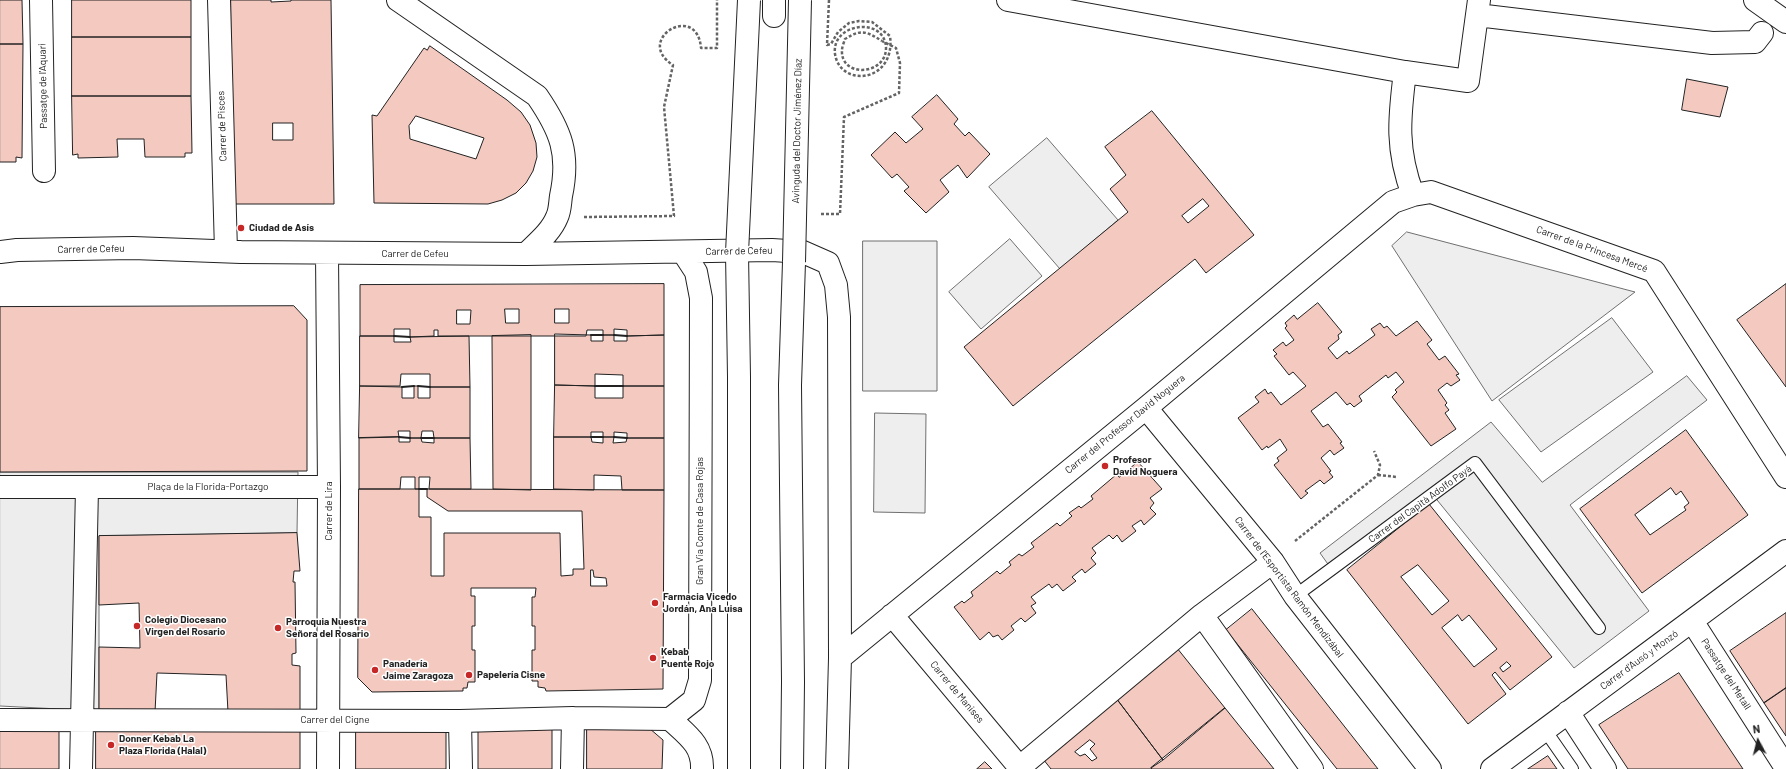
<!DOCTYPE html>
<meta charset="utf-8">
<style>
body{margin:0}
#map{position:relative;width:1786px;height:769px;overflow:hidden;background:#fff;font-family:Barlow,sans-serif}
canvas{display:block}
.north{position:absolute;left:1738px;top:721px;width:40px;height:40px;-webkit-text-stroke:3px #fff;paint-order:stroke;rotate:353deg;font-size:11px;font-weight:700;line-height:16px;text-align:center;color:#222}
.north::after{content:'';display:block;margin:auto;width:14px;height:18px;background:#222;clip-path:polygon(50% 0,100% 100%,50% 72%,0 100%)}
</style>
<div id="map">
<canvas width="1786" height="769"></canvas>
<div class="north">N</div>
</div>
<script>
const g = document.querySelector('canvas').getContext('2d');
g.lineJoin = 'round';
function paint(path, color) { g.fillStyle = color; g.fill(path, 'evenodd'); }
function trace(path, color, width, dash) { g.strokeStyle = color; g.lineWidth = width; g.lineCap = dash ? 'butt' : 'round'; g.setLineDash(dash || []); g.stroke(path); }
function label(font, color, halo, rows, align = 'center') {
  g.font = font + ' Barlow,sans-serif'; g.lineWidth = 3; g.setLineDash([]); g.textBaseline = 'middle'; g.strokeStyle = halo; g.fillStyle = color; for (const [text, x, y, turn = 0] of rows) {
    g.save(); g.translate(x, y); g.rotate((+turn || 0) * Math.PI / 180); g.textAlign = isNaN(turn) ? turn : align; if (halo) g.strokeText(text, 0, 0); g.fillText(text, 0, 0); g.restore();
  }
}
const green = new Path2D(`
 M1047,138L1118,220L1060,269L989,187Z
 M1407,232L1635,292L1492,401L1392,246Z
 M1010,239L1042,276L981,329L949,292Z
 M863,241H937V391H863Z
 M1612,318L1653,372L1541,452L1499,400Z
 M875,413L926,414L925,513L874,512Z`);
const parking = new Path2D(`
 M1687,376L1707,400L1570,505L1649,611L1574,668L1433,495L1335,574L1320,553L1491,422L1542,482Z
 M0,472H298L297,533L99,536V711L0,706Z`);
const building = new Path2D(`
 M0,0H22L23,44H0Z
 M72,0H191V37H72Z
 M231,0H271V2L291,1V0H331L334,204H232ZM273,123H293V140H273Z
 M72,37H191V96H72Z
 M0,44H23L22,158L16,157V162H0Z
 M430,46L507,100L521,112L530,125L536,143L537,157L533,171L526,183L516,193L502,200L488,204L374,203L372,115L377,116L424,48L427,50ZM416,116L484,138L476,159L410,139L409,126Z
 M1687,79L1728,87L1720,117L1682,110Z
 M937,95L958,119L954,124L965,136L969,132L990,154L967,178L958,165L940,180L949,192L926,213L904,191L909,187L897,174L892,178L871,155L895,132L906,143L923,129L912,117Z
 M72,96H191L192,153H185V157H145L144,139H117L118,157L78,158V154L73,155Z
 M1152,111L1254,235L1206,273L1195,259L1013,406L964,347L1128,212L1110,189L1126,175L1105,147ZM1203,199L1209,206L1188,223L1182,216Z
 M664,284V335L627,336V330L614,329V335H603V330H587L586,336H438V330H434V336L410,337V329H394V336H360V285ZM505,309H519V323H506ZM555,309H569V323H555ZM457,310H471L470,324H457Z
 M1786,284V387L1737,320Z
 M1318,303L1342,332L1338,335L1339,339L1328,348L1337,359L1347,351L1349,354L1375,335L1371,329L1380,323L1384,328L1387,326L1396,336L1417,321L1432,340L1427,344L1439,360L1445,356L1459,374L1456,375L1460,380L1451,386L1447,383L1438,390L1447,403L1445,405L1449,410L1445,413L1456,429L1431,446L1392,397L1397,392L1395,390L1404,382L1396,372L1388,378L1386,375L1359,396L1362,401L1354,407L1350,403L1347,405L1336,392L1311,411L1323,427L1328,424L1342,442L1340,443L1344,448L1334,455L1330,450L1321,458L1331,471L1329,472L1333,477L1324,484L1320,480L1305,491L1308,493L1301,499L1274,465L1279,461L1277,458L1287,450L1280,439L1268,448L1267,446L1262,450L1238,418L1259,402L1255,397L1265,389L1268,394L1271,392L1281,405L1306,386L1293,372L1289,375L1274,356L1277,354L1273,350L1283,342L1286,346L1294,340L1285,328L1287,326L1285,323L1294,315L1297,319Z
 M294,306L307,320V471L0,472V307Z
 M555,334L591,335V341H603V335H614V341H627V336L664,335V386H623V375L595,374V386L555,385Z
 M531,335V490L493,489L492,336Z
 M360,336H394V342H411L410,337L469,336L470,387H430V374H401L400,386H360Z
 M555,385L595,386V398H623V386H664V438H627V433L614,432V437H603V432H591V437H554Z
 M360,386L402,387V398H414V386H418V398H430V387H470V438H434L433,431H422L421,438H410V431H398L399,437L359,438Z
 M1686,430L1748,515L1642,593L1580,509ZM1671,488L1676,495L1681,491L1689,503L1684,507L1686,510L1650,535L1635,515Z
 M399,437V442H410V438H421L422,442L434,443V438H470L471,489H429L430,477H419V489H415V477H401L400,489H359V438Z
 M554,437H591L592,442L603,443V437H614L613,443L626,442L627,438H664V490H622L621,476L594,475V490L554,489Z
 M1138,462L1162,489L1150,498L1154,503L1150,508L1156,514L1144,525L1141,520L1132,526L1136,531L1122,542L1117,535L1113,539L1109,535L1092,548L1096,553L1091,558L1096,564L1085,573L1082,569L1072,577L1076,581L1063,591L1057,584L1052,588L1049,584L1031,597L1036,603L1031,606L1036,613L1025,622L1021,618L1011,626L1014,630L1002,640L998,635L993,637L989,632L980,640L954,607L962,601L964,603L973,596L971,592L997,571L1000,574L1011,565L1009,562L1019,554L1022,556L1034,547L1031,543L1057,523L1060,526L1072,516L1069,513L1079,506L1081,508L1093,499L1091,496L1117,474L1119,477Z
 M359,489H419V517H431V576H444V533H560L561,576L573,575V569H584L582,511H448L427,497V489L664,490L663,689L546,691L545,688L538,687V681H532V650H535V626H532V597H535L536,588H471V596H475V626H472V650H475V682H468L467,688H463V691L372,692L358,678ZM591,570H593L594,577L606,578L607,586H591Z
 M1429,504L1552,657L1510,690L1495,672L1492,675L1506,694L1468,724L1347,570ZM1418,565L1449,601L1432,615L1401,577ZM1458,615L1462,621L1469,615L1497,649L1474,667L1442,628ZM1507,662L1511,666L1503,672L1500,668Z
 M297,533L300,571H294L293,582H295L296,653L292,654V665L300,666V711L228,712L226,675L157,673L155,712L99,711V647L140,648L139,603L99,605V536Z
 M1252,609L1378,769H1337L1226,630Z
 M1786,613V688L1764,703L1730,651Z
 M1177,648L1225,708L1163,760L1116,698Z
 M1679,673L1743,769H1628L1599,725Z
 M1786,688V736L1764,703Z
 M1116,698L1163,760L1151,768L1152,769H1051L1043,759ZM1090,740L1095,744L1090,749L1097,758L1092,761L1085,754L1080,756L1075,752Z
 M1225,708L1274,769H1152L1151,768Z
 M552,727V769H478V728Z
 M587,727L649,728L663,740L662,769H587Z
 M356,728H446V769H356Z
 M96,729H300V769H96Z
 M0,730H59V769H0Z
 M1548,756L1557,769H1528Z
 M985,762L992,769H977Z`);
const path = new Path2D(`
 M821,214H840L844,117L899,93L900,63L896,48L882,41
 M584,217L674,216L664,107L673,65C633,40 697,1 701,48H717V0
 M1378,475L1397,477
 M1295,541L1378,475L1380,465L1374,451`);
const lane = new Path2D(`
 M1295,596L1475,463L1599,628
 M1545,730L1572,769`);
const street = new Path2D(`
 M41,0L44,171
 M219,0L226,251
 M398,0L537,96C561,131 570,154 561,196C560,203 560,211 557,217C551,232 537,243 526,254
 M1008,0L1405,72L1468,81L1479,0
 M1477,15L1712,43L1755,42L1762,33
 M774,16V0
 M1405,72C1399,119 1396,150 1413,195
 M0,252L17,250L133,248L241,252L526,254L772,250L803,252L828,263L836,285L839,317L840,658L837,769
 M327,254L329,487L328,769
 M1146,408L1273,562L1295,596L1430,769
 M0,487H329
 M892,615L1021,769
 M1202,615L1312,769
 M1692,621L1786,768
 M840,658L1146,408L1393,202L1413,195L1431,192L1654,271L1786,477
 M1568,712L1605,769
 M670,719L694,700L700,680L701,298L696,272L683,252
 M670,719C687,735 703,745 702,769
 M0,720L460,721L573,718L670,719
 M460,721L461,769
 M1020,767L1202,615L1273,562
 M81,769L87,488
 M572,769L573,718
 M1492,769L1786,551`);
const secondary = new Path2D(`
 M1755,0L1786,22`);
const primary = new Path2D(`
 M737,253L739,377V769
 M792,769L793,682L790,385L794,262`);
const pathBridge = new Path2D(`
 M829,0L827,45L831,44L838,32L849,23L859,21L872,22L890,36C896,83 840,88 835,54C831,23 884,16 886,47C887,76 840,78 842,50C842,47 844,42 845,39C861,29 866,31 882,41`);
const primaryBridge = new Path2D(`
 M737,253L749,0
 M794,262L800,0`);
const wall = new Path2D(`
 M591,335H603
 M614,335L627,336
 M394,336L410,337
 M418,386L430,387
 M595,386H623
 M402,387L414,386
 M399,437L410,438
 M591,437H603
 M614,437L627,438
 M421,438H434
 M419,489H427`);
const markers = [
 [241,228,4,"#c62828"],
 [1105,466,4,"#c62828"],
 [655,603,4,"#c62828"],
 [137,626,4,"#c62828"],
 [278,628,4,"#c62828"],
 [653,658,4,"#c62828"],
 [375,670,4,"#c62828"],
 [469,675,4,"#c62828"],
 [111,745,4,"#c62828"]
];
const streetNames = [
 ["Passatge de l'Aquari",43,86,-91],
 ["Carrer de Pisces",222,126,-92],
 ["Avinguda del Doctor Jiménez Díaz",797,131,-89],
 ["Carrer de Cefeu",91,249,-1],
 ["Carrer de la Princesa Mercé",1592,249,20],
 ["Carrer de Cefeu",739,251,-1],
 ["Carrer de Cefeu",415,254],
 ["Carrer del Professor David Noguera",1125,424,-39],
 ["Plaça de la Florida-Portazgo",208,487],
 ["Carrer del Capità Adolfo Payá",1420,504,-36],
 ["Carrer de Lira",329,511,-90],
 ["Gran Via Comte de Casa Rojas",700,521,-90],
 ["Carrer de l'Esportista Ramón Mendizábal",1289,587,53],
 ["Carrer d'Ausó y Monzó",1639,660,-36],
 ["Passatge del Metall",1726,674,57],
 ["Carrer de Manises",957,692,50],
 ["Carrer del Cigne",335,720]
];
const poiNames = [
 ["Ciudad de Asís",249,228],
 ["Profesor",1113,460],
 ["David Noguera",1113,472],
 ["Farmacia Vicedo",663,597],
 ["Jordán, Ana Luisa",663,609],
 ["Colegio Diocesano",145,620],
 ["Virgen del Rosario",145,632],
 ["Parroquia Nuestra",286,622],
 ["Señora del Rosario",286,634],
 ["Kebab",661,652],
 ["Puente Rojo",661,664],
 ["Panadería",383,664],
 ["Jaime Zaragoza",383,676],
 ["Papelería Cisne",477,675],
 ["Donner Kebab La",119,739],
 ["Plaza Florida (Halal)",119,751]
];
paint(green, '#eee');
trace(green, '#6f6f6f', 1);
paint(parking, '#ededed');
trace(parking, '#6f6f6f', 1);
paint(building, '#f3c9c0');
trace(building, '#222', 1);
trace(lane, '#222', 14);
trace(street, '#222', 24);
trace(secondary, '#222', 24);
trace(primary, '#222', 24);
trace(path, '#646464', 2.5, [3, 2]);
trace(lane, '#fff', 12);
trace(street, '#fff', 22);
trace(secondary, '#fff', 22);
trace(primary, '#fff', 22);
trace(primaryBridge, '#222', 24, []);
trace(pathBridge, '#646464', 2.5, [3, 2]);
trace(primaryBridge, '#fff', 22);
trace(wall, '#222', 2);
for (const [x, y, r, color] of markers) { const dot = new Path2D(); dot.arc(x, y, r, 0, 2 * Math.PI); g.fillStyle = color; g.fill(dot); trace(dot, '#fff', 1.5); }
label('10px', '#222', '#fff', streetNames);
label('bold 10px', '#222', '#fff', poiNames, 'left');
</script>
